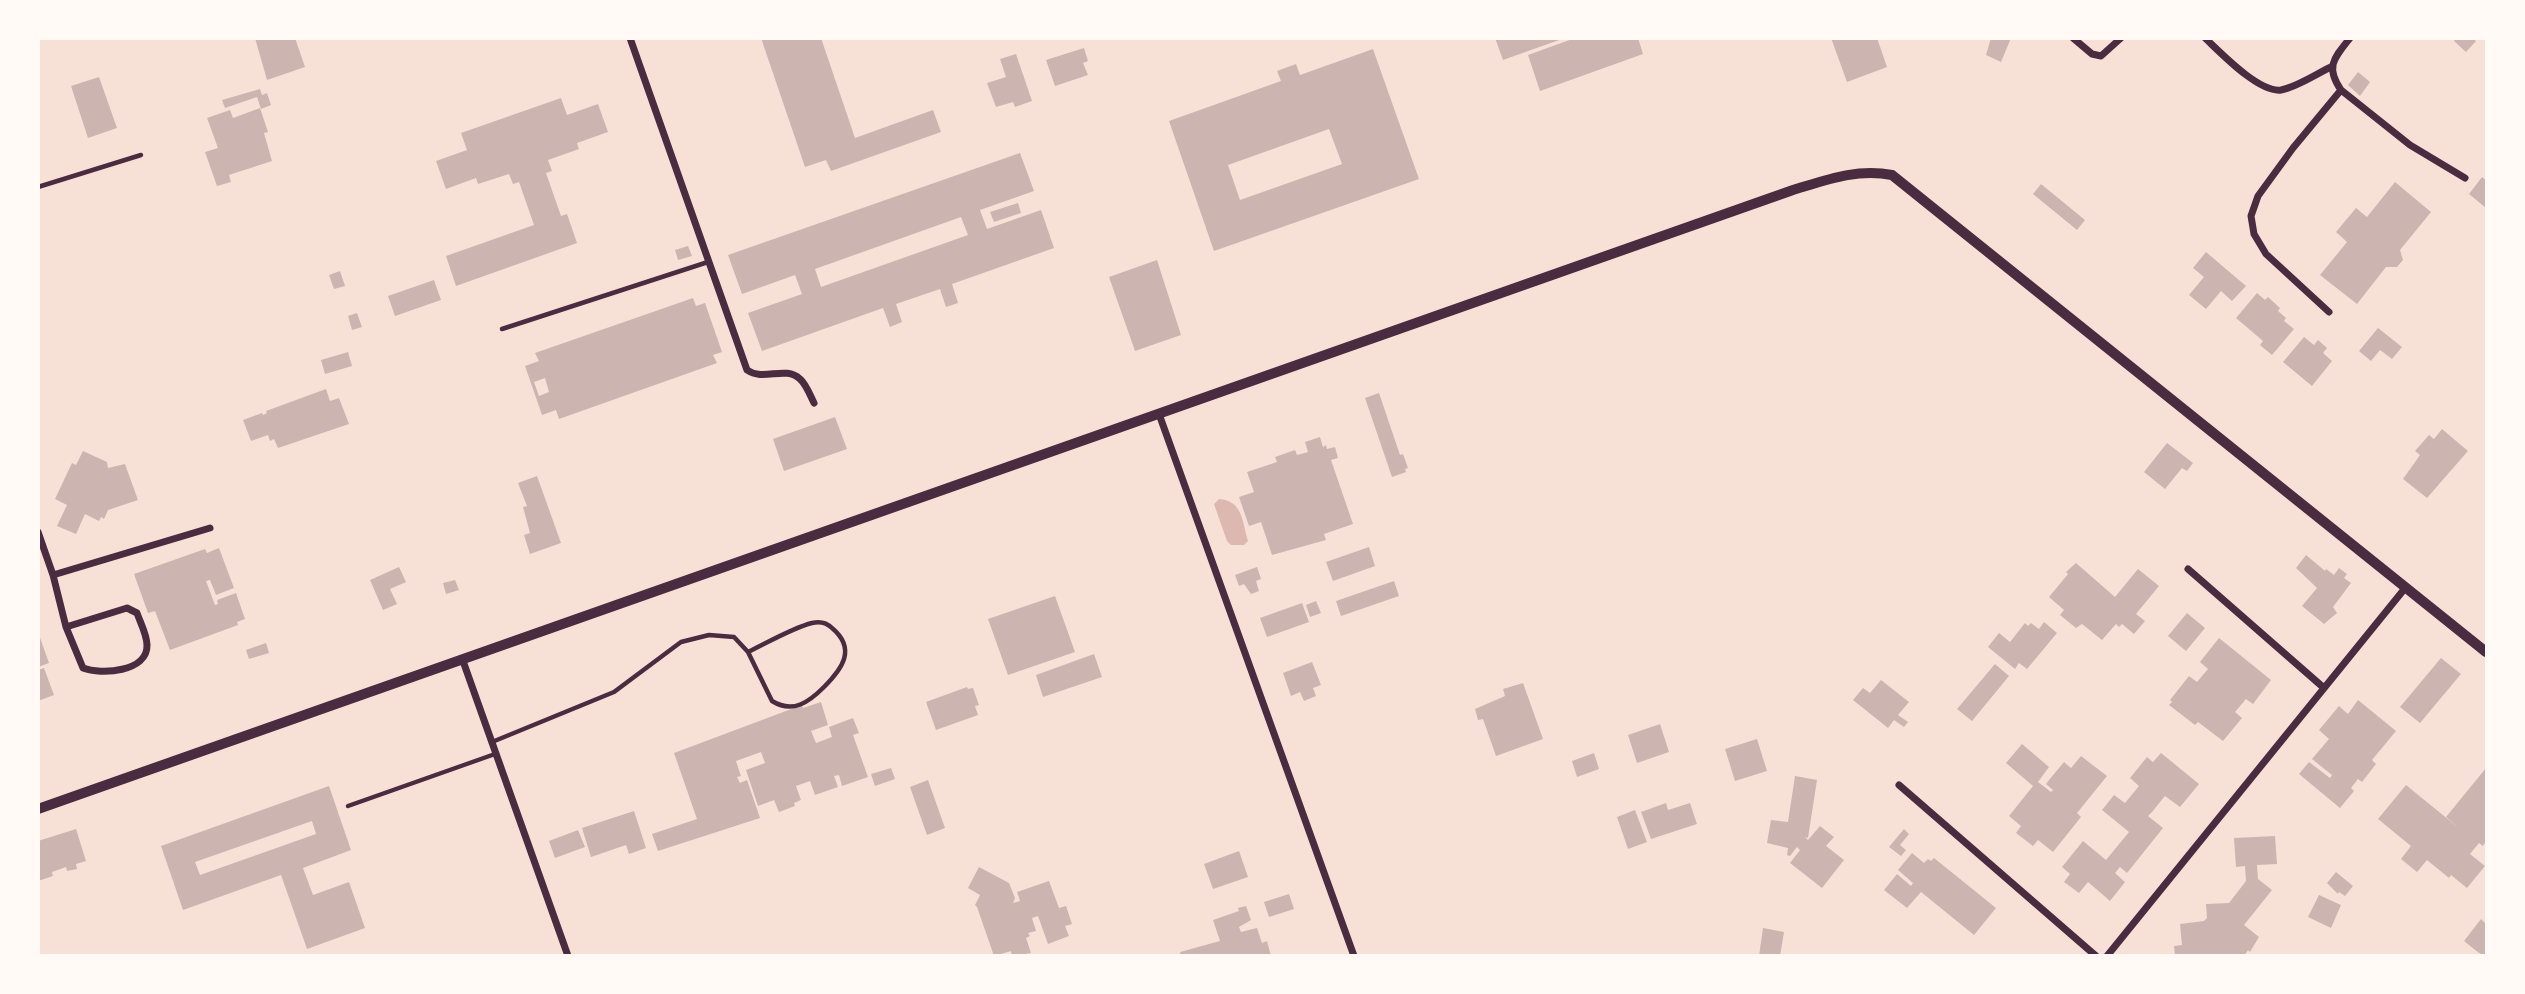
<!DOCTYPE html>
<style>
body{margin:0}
#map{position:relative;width:2525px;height:994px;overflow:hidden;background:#f7e1d7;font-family:Commissioner,sans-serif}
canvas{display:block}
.frame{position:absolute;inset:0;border:40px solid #fffaf5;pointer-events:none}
</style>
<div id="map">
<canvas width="2525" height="994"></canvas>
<div class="frame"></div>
</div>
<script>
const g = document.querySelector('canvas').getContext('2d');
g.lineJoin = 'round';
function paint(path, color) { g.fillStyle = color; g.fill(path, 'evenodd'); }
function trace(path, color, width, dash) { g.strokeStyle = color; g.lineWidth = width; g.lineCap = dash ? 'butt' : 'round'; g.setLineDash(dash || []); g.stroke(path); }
const water = new Path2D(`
 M1219,499C1243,501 1242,521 1248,541L1244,545H1231L1227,541L1214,504Z`);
const building = new Path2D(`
 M255,38H295L305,67L267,80Z
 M761,38H821L855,138L933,110L941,132L831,171L826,160L805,167Z
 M1495,38H1562V39L1503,60Z
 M1575,38H1638L1643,54L1540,91L1528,55Z
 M1831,38H1877L1887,67L1847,82Z
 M1991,38H2011L2001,62L1986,55Z
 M2456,38H2473L2476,41L2466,52L2454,41Z
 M1084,48L1088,61L1083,63L1088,75L1055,86L1046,60Z
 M1373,49L1419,179L1214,251L1169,121L1281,81L1277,71L1296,64L1300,75ZM1329,129L1342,164L1240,200L1228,165Z
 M1016,54L1032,101L1015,107L1013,102L996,107L987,83L1006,77L1000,59Z
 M2358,72L2370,82L2360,96L2348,85Z
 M99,77L117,128L88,138L71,86Z
 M260,89L262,95L267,93L271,105L261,109L257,97L225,108L222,100Z
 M561,98L567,115L598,104L608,132L577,143L579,149L548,160L552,171L546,173L561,216L567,214L577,243L456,286L446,256L534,225L519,182L513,184L509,174L478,184L476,178L446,189L436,161L467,150L461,133Z
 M260,108L268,132L264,133L272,161L229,175L231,182L217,186L205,152L218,148L207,118L230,110L233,118Z
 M1020,153L1034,191L980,210L987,229L1041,210L1054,248L952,284L958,303L946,307L940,289L896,304L902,322L890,327L883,308L762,351L748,313L802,294L795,275L742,294L728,255ZM961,217L968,235L821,287L815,269Z
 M2482,177L2486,180V208L2469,194Z
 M2395,182L2431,212L2400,250L2403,260L2397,267H2386L2357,304L2320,275L2347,242L2336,232L2356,208L2367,217Z
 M2041,184L2085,220L2077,230L2033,194Z
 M1018,203L1021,213L994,222L990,212Z
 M688,246L692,256L678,260L675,250Z
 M2206,252L2246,286L2232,301L2221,291L2206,309L2189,295L2204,277L2193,268Z
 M1157,260L1181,335L1135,351L1109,277Z
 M340,271L345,286L334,289L329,275Z
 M434,280L441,300L395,316L388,296Z
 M2257,293L2265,300L2268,297L2280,308L2278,311L2286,318L2284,321L2294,329L2272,355L2260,345L2263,341L2236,318Z
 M693,298L696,306L705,303L722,352L713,355L717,363L559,419L556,410L542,415L525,366L539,361L535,353ZM545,378L549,392L539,396L534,382Z
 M357,313L362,327L352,330L348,316Z
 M2378,328L2402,347L2392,359L2380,350L2371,361L2359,351Z
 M2304,337L2314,345L2318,340L2327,348L2323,353L2332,361L2312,386L2283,362Z
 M348,352L352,366L325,374L321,360Z
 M326,389L330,401L339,398L349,424L278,448L274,439L270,441L268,435L251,441L243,420L262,413L263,415L267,413L266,411Z
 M1379,393L1400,455L1403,454L1408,468L1405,469L1406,472L1392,477L1365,398Z
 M835,417L847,449L784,471L773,439Z
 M2442,429L2468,451L2427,498L2403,479L2420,455L2415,451L2429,435L2434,439Z
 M1320,437L1323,447L1326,445L1327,449L1335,447L1338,458L1331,460L1353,524L1324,534L1326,540L1272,555L1261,522L1249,526L1239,497L1254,492L1247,472L1277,462L1275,457L1295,450L1297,455L1308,452L1305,442Z
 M2167,443L2193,463L2187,471L2182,468L2165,489L2144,472Z
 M83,451L107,462L108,468L125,464L138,500L108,510L104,519L101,517L99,521L85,514L76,534L57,526L67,505L55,499L72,463L76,465Z
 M537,476L561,543L530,554L524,535L530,533L523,507L527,506L518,483Z
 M1369,547L1375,566L1333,581L1326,562Z
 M219,548L234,588L216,595L210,580L206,581L215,605L218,604L217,600L236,593L245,619L237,622L238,625L170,650L155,611L148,613L134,574L205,549L207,553Z
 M2306,555L2325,571L2326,569L2334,575L2339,568L2347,574L2344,578L2351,583L2333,607L2337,613L2324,624L2302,606L2317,588L2296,568Z
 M2076,563L2115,597L2138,569L2159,586L2136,614L2145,621L2134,634L2122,624L2119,627L2116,624L2102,640L2082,624L2076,628L2060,615L2064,610L2049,597L2068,574L2066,572Z
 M399,567L406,582L390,589L397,604L383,610L370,580Z
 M1257,567L1261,579L1256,581L1259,591L1251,594L1244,584L1239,586L1235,575Z
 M455,580L459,590L446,594L443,583Z
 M1394,581L1399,596L1341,616L1336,601Z
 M1055,596L1075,652L1008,675L988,619Z
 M1316,601L1321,613L1310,617L1306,605Z
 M1302,603L1309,622L1267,637L1260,618Z
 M2187,613L2205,628L2186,651L2168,636Z
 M2044,622L2057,633L2027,669L2019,663L2015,669L1988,647L1999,633L2010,642L2025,623L2028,626L2031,623L2039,629Z
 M38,632L49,663L38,667Z
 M2219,638L2271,680L2253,704L2246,699L2235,712L2242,718L2223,741L2198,722L2195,725L2169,705L2172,702L2170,700L2189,676L2197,682L2208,669L2200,662Z
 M266,643L269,653L249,659L246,650Z
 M1094,654L1102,677L1043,697L1036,675Z
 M2441,658L2461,674L2420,723L2400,707Z
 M1312,662L1321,685L1313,688L1316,696L1304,701L1300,692L1291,696L1283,673Z
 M1995,664L2009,676L1972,721L1957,709Z
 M44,668L54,695L38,701V670Z
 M1881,680L1909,702L1898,715L1908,722L1904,727L1894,720L1888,728L1853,700L1863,688L1870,693Z
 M1523,683L1543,739L1496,756L1483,719L1478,720L1475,709L1505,696L1503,689Z
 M967,687L968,689L973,688L979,705L975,706L978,715L936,730L926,702Z
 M2358,700L2396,731L2372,760L2376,764L2362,782L2358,779L2351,788L2354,791L2340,808L2299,774L2309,762L2330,778L2332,775L2312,759L2329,739L2319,730L2339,706L2348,714Z
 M821,702L828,725L811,731L816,743L832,737L829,727L853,718L859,733L853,735L868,777L842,786L839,775L834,776L838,787L815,795L810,781L796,786L801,800L794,803L795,806L779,812L774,800L758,806L746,770L765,763L761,752L736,761L741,776L737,777L740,783L747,780L760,818L658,851L652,834L697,819L674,753L802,705L803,708Z
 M1660,724L1669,752L1637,763L1628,735Z
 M1757,739L1767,771L1735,781L1725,749Z
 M2022,744L2049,767L2038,782L2051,792L2053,790L2046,784L2049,780L2064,762L2071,768L2081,756L2107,776L2077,813L2081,817L2053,852L2038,840L2033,846L2016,833L2021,826L2009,816L2033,786L2006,763Z
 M1594,753L1599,769L1577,777L1572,761Z
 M2161,753L2199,784L2180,807L2165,796L2152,812L2148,816L2163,828L2127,873L2120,867L2115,873L2125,882L2110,901L2088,882L2079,893L2064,882L2070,874L2062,867L2083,841L2106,860L2129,832L2102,810L2114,795L2125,803L2139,786L2130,778L2147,757L2153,762Z
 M891,768L895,779L875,786L871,774Z
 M2486,768V841L2483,846L2479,843L2470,854L2485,866L2467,888L2451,875L2449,878L2427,860L2417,872L2401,859L2411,846L2378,819L2406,785L2460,829L2446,817Z
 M1795,776L1817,780L1808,838L1805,837L1808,840L1820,826L1834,837L1826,846L1844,860L1822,888L1790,863L1800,850L1797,847L1790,856L1787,855L1788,848L1767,843L1771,820L1788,822Z
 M928,780L945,828L927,835L910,787Z
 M329,786L351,850L303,868L313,895L349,882L365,928L307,949L281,875L183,910L161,846ZM312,821L316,834L200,875L195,862Z
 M1666,803L1668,810L1690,803L1697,824L1651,839L1641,812Z
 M1635,810L1647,842L1628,849L1617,817Z
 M634,811L646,848L629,854L626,845L591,857L582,828Z
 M76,829L86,861L76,864L77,869L67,871L66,867L52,872L53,876L38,881V841Z
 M1904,829L1909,834L1900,845L1906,850L1901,856L1889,847Z
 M578,830L585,847L555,858L549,841Z
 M2275,836L2277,864L2257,865L2258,879L2272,890L2244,925L2259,937L2250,952L2248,950L2244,956H2175L2174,946L2182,945L2180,924L2204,921L2207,918L2206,904L2229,903L2246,881L2245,866L2236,867L2234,838Z
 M1239,851L1248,877L1213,889L1204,864Z
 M1912,853L1924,863L1928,859L1931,861L1934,858L1996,908L1974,935L1921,892L1907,908L1884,890L1897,874L1911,886L1913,883L1898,870Z
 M979,867L1009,883L1015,898L1013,903L1020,901L1017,892L1049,881L1059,908L1066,906L1072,924L1065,926L1069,936L1048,944L1038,916L1032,918L1036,931L1028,933L1030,936L1026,938L1031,953L1012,956L1011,951L994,956L977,907L975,905L980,895L968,888Z
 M2336,872L2353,886L2345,896L2339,892L2338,894L2327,883Z
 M1289,894L1294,909L1269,917L1264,902Z
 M2319,895L2341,905L2331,928L2308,917Z
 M1246,906L1251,920L1239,927L1241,932L1257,928L1262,943L1267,941L1271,956H1181L1180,952L1220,941L1213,920L1239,911L1238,908Z
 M2481,919L2486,924V956L2479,953L2464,941Z
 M1763,928L1784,932L1780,956H1759Z`);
const service = new Path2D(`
 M38,187L141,155
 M502,329L708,262
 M492,742L614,692L681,642L709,635L734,637L748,652L772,701C793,714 809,702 824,687C842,669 857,649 832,628C827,623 820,621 812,623C792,628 767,643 748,652
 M348,806L495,754`);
const minor = new Path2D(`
 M630,38L747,370C764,382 785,365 800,379C806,384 810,395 814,403
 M2073,38L2092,54L2101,56L2121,38
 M2205,38C2221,53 2259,93 2281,90C2297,87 2316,74 2331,67
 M2350,38C2334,58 2325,67 2341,90L2410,145L2465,178
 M2329,312L2266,254L2254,234L2251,216L2258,196L2293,148L2341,90
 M1159,414L1354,956
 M38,532L53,575
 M2188,569L2324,688
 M66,627L83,668C101,675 148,672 147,645C147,635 140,622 137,613L127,608L66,627L53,575L210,528
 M463,661L568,956
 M1899,785L2096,956
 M2107,956L2406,587`);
const tertiary = new Path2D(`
 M38,809L1793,190C1826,180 1857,168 1892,175L2486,652`);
paint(water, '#dcb8b0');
paint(building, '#ccb4b1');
trace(service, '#4a2c40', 4.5);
trace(minor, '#4a2c40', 7);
trace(tertiary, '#4a2c40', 10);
</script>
